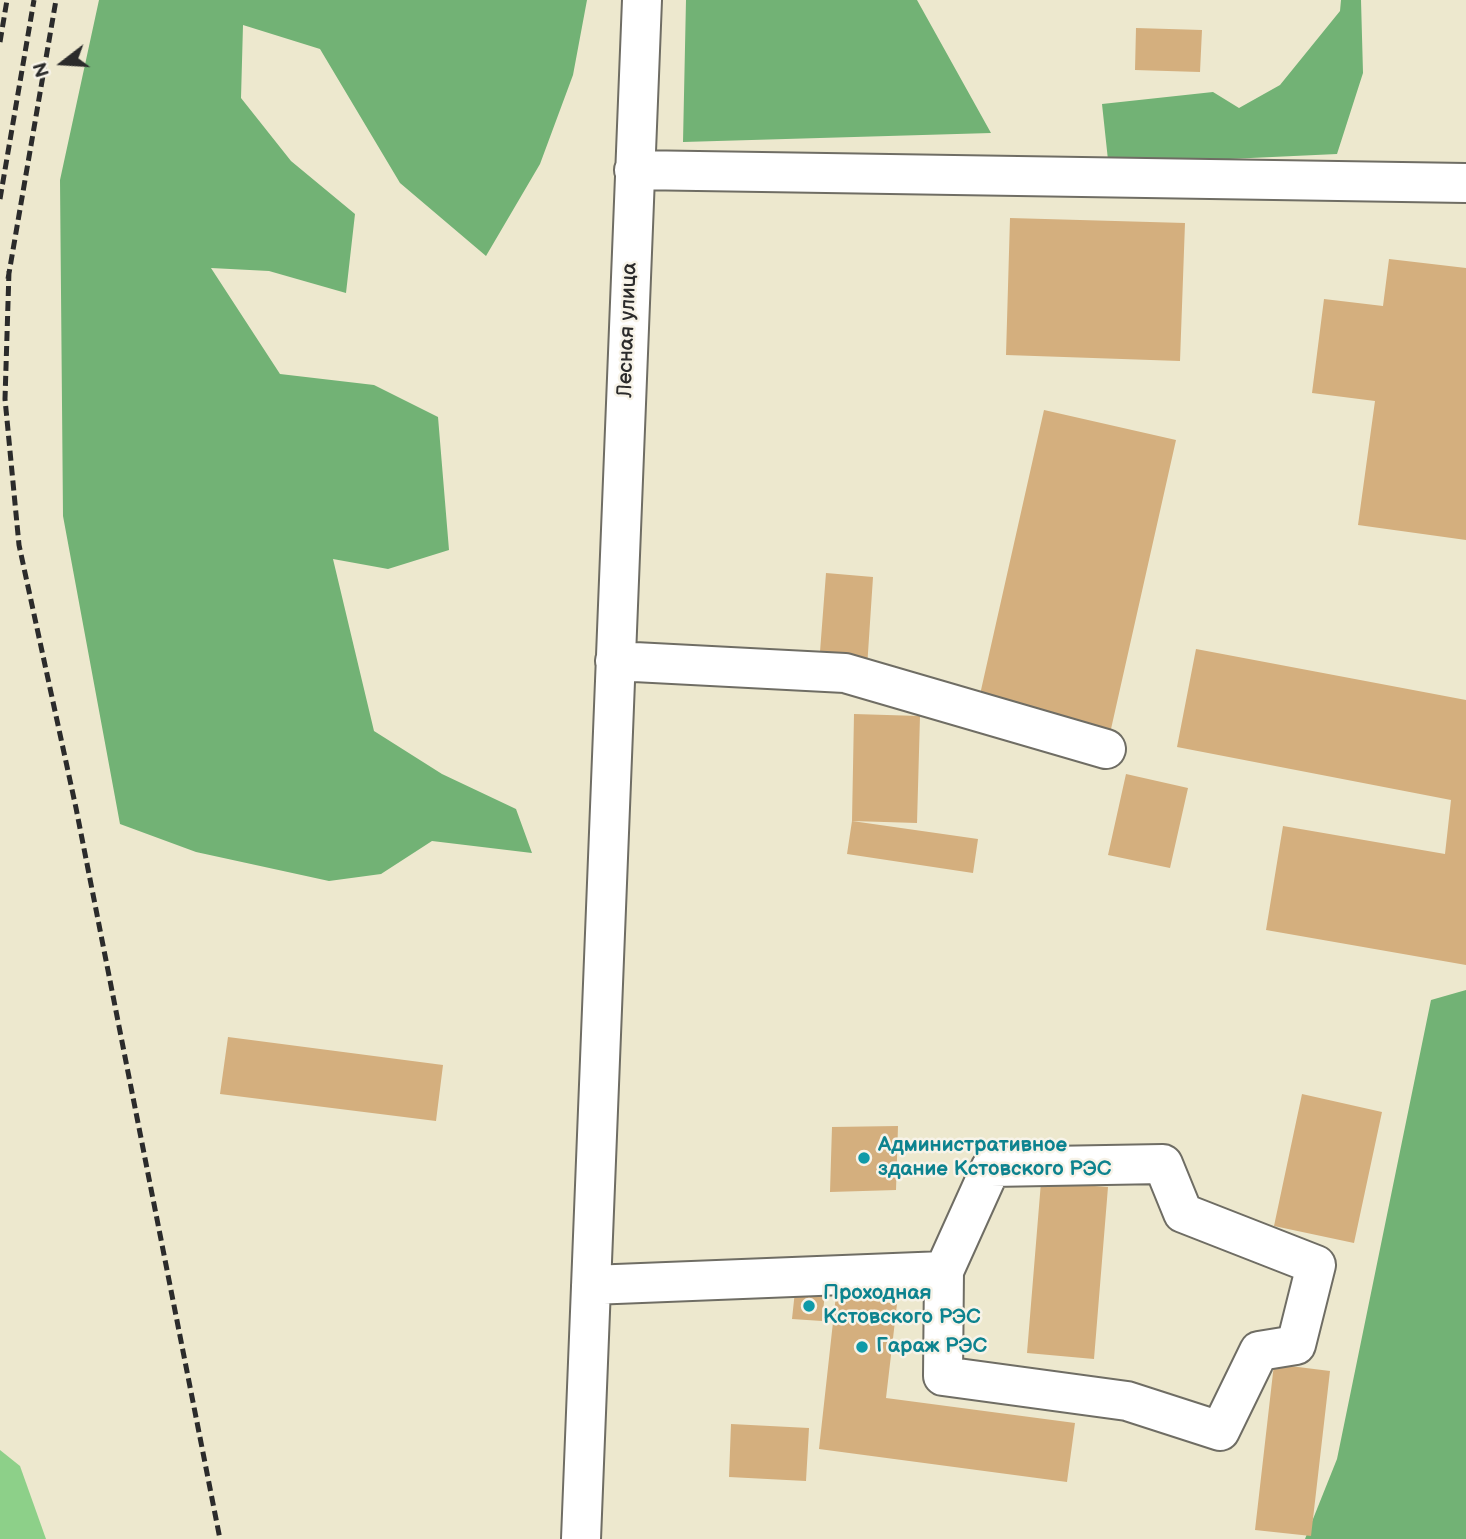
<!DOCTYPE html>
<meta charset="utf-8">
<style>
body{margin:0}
#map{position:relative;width:1466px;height:1539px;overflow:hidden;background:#ede8ce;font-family:"Balsamiq Sans",sans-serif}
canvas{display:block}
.north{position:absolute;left:28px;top:28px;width:70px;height:70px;-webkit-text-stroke:5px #f7f3e8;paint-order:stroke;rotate:253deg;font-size:19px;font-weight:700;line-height:28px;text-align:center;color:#2b2b2b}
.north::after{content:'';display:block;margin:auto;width:24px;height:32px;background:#2b2b2b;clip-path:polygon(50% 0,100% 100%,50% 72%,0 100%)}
</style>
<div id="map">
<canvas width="1466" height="1539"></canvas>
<div class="north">N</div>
</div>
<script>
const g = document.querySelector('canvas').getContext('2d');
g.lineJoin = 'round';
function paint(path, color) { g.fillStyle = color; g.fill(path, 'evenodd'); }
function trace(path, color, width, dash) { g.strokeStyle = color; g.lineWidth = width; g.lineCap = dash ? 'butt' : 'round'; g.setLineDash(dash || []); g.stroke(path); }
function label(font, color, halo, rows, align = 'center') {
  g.font = font + ' "Balsamiq Sans",sans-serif'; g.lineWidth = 5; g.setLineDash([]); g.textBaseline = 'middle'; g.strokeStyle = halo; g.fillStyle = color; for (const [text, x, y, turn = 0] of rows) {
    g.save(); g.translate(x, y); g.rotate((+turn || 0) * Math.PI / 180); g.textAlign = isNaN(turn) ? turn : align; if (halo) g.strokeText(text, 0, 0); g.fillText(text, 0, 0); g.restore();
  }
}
const green = new Path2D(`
 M0,1450L20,1466L46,1539H0Z`);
const forest = new Path2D(`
 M99,0H587L573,75L540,164L486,256L400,183L320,49L243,25L241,98L291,161L355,214L346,293L269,271L211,268L280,374L374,385L438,417L449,550L388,569L333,559L374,731L442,774L516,809L532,853L432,841L381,874L329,881L196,852L120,824L63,516L60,180Z
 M686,0H917L991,133L683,142Z
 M1341,0H1361L1363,73L1337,154L1229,159L1108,160L1102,104L1213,92L1239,108L1280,85L1340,11Z
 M1466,990V1539H1305L1337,1459L1431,1000Z`);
const building = new Path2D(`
 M1136,28L1202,30L1200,72L1135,70Z
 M1010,218L1185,223L1180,361L1006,355Z
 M1389,259L1466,268V540L1358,525L1375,401L1312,393L1324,299L1383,306Z
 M1044,410L1176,440L1111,729L979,699Z
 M826,573L873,577L867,668L819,665Z
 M1196,649L1466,700V965L1266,930L1283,826L1445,854L1451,800L1177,747Z
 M854,714L920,716L917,823L852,821L978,839L973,873L847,854L852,821Z
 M1126,774L1188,788L1170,868L1108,855Z
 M228,1037L443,1065L436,1121L220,1094Z
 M1302,1094L1382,1112L1354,1243L1274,1226Z
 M898,1126L896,1190L830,1192L832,1127Z
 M1041,1182L1108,1187L1094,1359L1027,1353Z
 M795,1291L825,1293L822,1321L792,1319Z
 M836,1295L897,1304L886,1398L1075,1423L1067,1482L819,1449Z
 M1274,1364L1330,1371L1311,1536L1255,1530Z
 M731,1424L809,1428L806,1481L729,1477Z`);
const minor = new Path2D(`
 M634,170L1466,183
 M615,661L845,673L1106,749
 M591,1285L944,1271L991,1167L1163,1164L1183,1213L1316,1265L1296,1345L1259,1351L1220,1431L1127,1401L943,1376L944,1271
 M581,1539L642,0`);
const rail = new Path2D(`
 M0,42L7,0
 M0,199L34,0
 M9,271L5,399L19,545L76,808L220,1539
 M8,279L56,0`);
const markers = [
 [864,1158,7,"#0f9aa8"],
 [809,1306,7,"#0f9aa8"],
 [862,1347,7,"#0f9aa8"]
];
const streetNames = [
 ["Лесная улица",628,330,-88]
];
const cultureNames = [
 ["Административное",878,1146],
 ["здание Кстовского РЭС",878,1170],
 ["Проходная",823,1294],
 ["Кстовского РЭС",823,1318],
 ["Гараж РЭС",876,1347]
];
paint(green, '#8dd089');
paint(forest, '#72b275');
paint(building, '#d4af7e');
trace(minor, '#6f6d64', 42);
trace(minor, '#fff', 38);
trace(rail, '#2b2b2b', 5, [10, 5]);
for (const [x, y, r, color] of markers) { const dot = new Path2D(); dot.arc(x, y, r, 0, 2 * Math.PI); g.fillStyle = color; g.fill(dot); trace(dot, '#f7f3e8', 2.5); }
label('21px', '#2b2b2b', '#f7f3e8', streetNames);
label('bold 21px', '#0d838f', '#f7f3e8', cultureNames, 'left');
</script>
